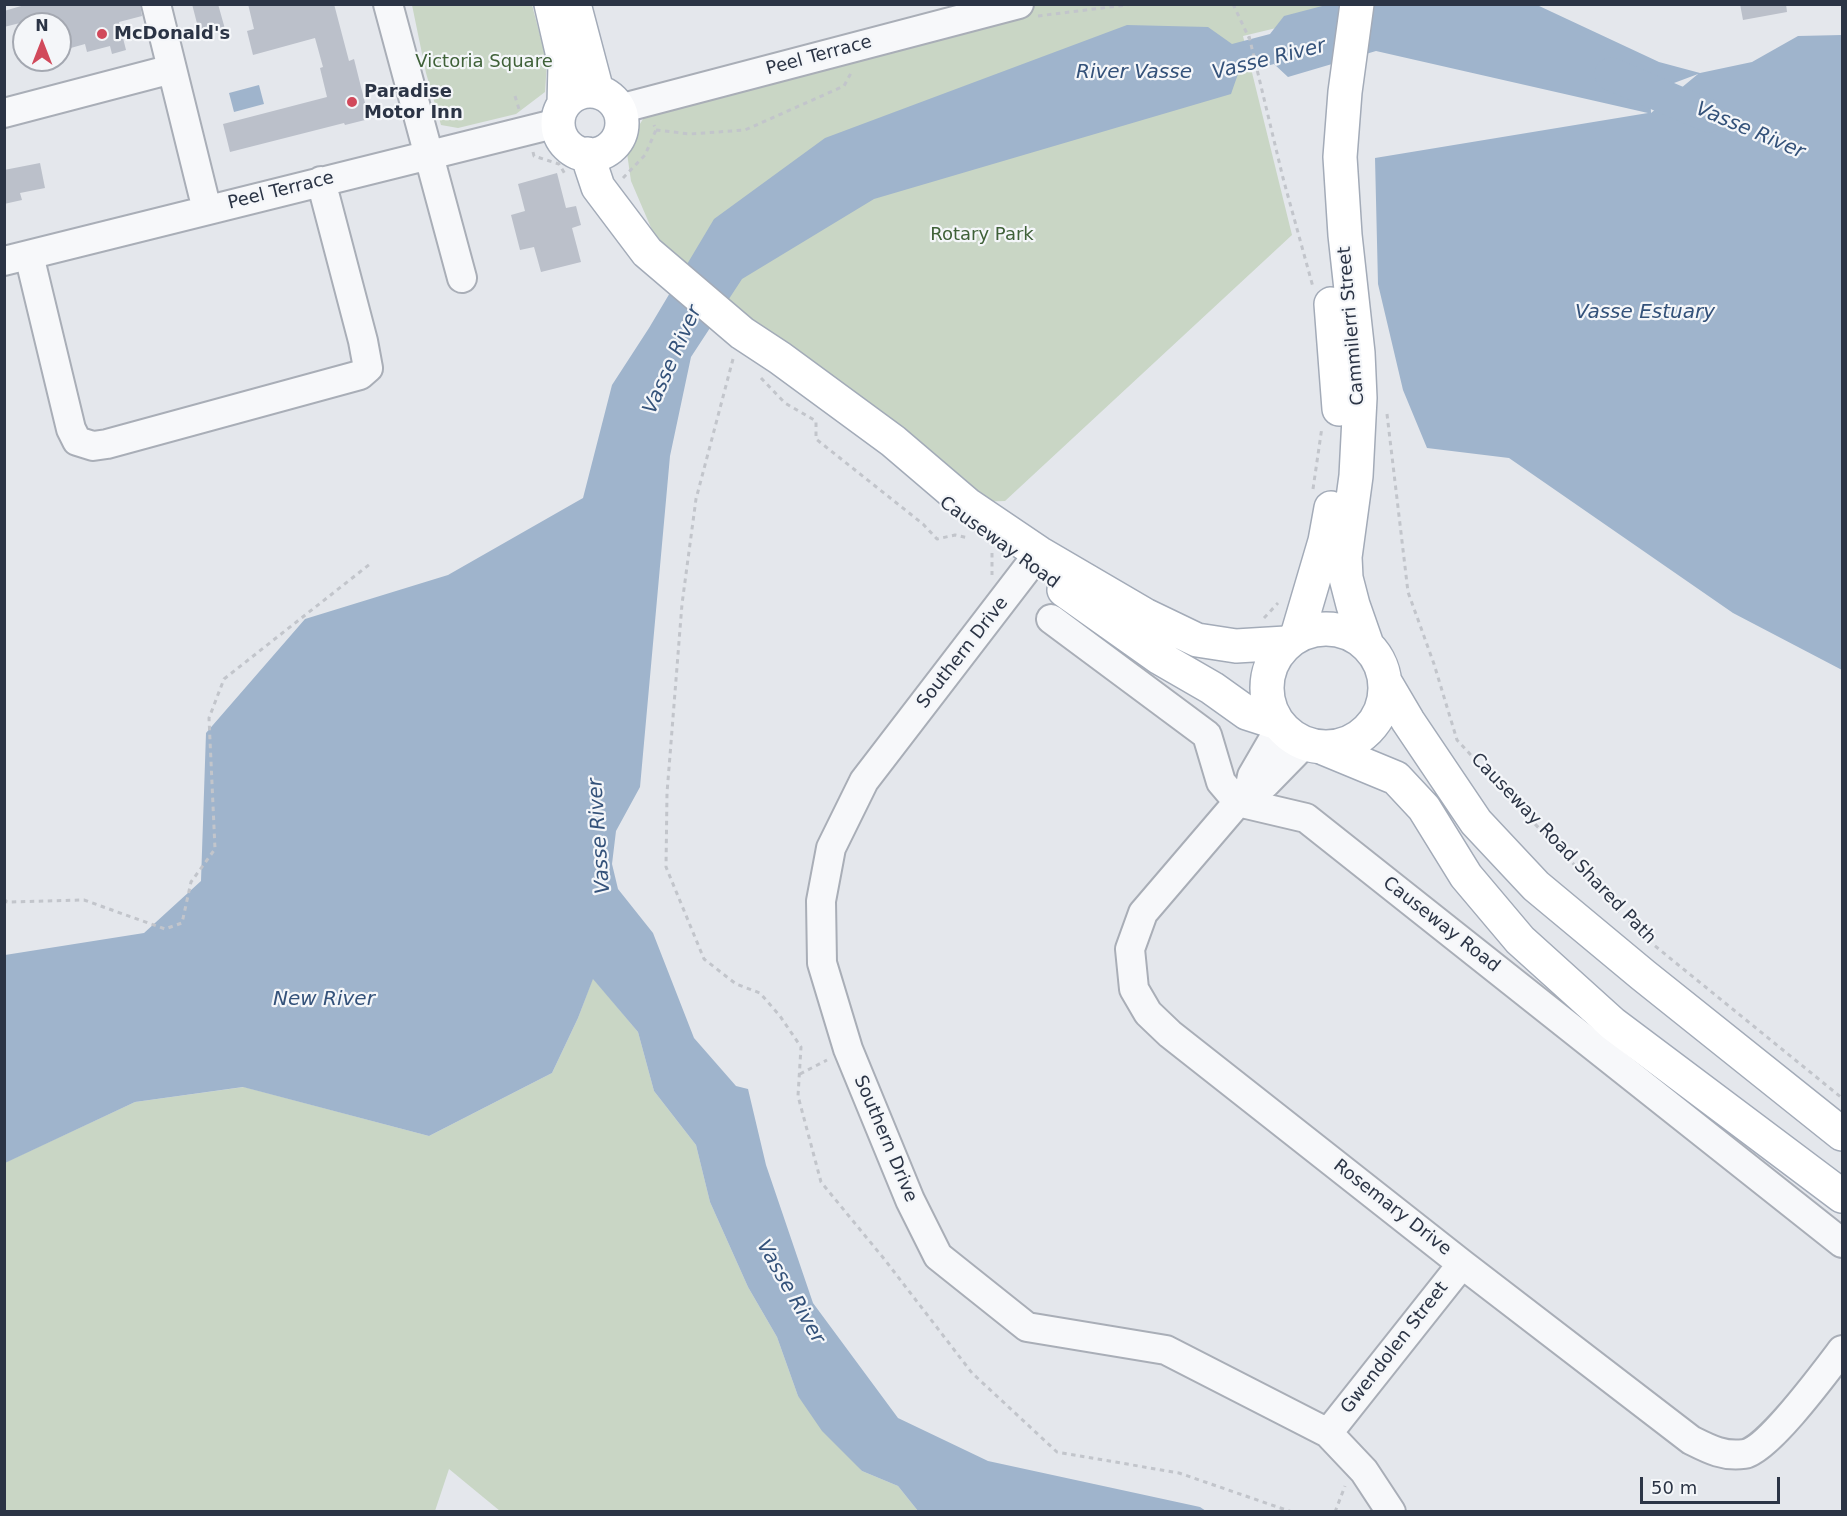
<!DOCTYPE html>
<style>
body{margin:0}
#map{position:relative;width:1847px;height:1516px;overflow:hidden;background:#e4e7ec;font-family:"DejaVu Sans",sans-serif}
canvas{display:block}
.frame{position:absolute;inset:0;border:6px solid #2b3445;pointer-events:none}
.north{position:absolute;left:12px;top:12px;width:60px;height:60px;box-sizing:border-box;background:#f4f6f9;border:2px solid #a4a8b1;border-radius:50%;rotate:0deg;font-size:16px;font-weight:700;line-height:24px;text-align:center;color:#2b3445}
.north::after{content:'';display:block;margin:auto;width:21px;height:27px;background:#d1495b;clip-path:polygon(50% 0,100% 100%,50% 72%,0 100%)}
.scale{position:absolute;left:1640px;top:1477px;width:140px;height:27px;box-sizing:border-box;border:3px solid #2b3445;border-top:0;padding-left:8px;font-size:18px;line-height:21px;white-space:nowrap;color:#2b3445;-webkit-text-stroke:4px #f4f6f9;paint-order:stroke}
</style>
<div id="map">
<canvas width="1847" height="1516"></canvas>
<div class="frame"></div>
<div class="north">N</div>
<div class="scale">50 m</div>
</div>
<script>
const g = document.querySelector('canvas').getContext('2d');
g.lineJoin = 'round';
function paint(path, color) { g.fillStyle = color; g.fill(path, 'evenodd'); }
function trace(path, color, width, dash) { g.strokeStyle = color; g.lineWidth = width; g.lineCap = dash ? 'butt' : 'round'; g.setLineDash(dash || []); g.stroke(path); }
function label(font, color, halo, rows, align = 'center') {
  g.font = font + ' "DejaVu Sans",sans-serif'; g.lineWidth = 4.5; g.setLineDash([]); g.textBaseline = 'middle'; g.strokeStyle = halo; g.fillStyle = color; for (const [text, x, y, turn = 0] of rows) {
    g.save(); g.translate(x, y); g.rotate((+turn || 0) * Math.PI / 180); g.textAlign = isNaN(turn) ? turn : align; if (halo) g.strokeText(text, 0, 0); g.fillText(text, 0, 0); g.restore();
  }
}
const green = new Path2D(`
 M412,5H532L547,62L545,92L516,114L458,128L441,125L426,73Z
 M1026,5H1372L1243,36L1292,235L1005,501L976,502L658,244L631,181L626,146L650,108Z
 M593,978L638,1032L654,1091L696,1145L710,1202L748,1287L777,1337L798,1396L862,1471L898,1486L918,1511H500L449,1469L435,1511H5L4,1163L135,1102L244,1087L429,1136L552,1073L578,1018Z`);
const water = new Path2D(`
 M1326,5H1537L1659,62L1700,73L1752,62L1798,36L1842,35V670L1733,613L1509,458L1427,448L1403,390L1378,284L1375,158L1648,113L1376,51L1288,77L1274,64L1238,74L1231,94L874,199L742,279L691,357L670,456L640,787L616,831L612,864L618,889L653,933L694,1038L736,1086L748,1089L766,1165L813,1303L898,1418L988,1461L1200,1507L1206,1511H918L898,1486L862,1471L822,1431L798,1396L777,1337L748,1287L710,1202L696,1145L654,1091L638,1032L593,979L578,1018L552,1073L429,1136L243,1087L135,1102L5,1163V955L144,933L201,881L206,733L305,619L448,575L583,498L612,385L649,328L714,219L825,138L1127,25L1208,27L1232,44L1270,34L1284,16ZM1698,74L1651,113L1650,92Z
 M259,85L264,104L234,112L229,93Z`);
const river = new Path2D(`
 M1611,74L1709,116`);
const building = new Path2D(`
 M28,4H140L142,16L119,22L126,50L112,54L110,46L87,52L85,44L60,51V24H33L32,20L4,27V11Z
 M192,4H218L225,29L200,35Z
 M248,4H334L349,61L354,59L369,119L345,125L344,123L230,152L223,124L327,97L320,68L323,67L315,38L253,55L247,31L254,29Z
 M1740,4H1786L1787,12L1743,20Z
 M40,163L45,188L20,193L22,200L4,204V170Z
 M557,173L566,208L576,206L581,225L572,228L581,262L541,272L534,247L520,250L511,215L525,211L518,184Z`);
const path = new Path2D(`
 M1233,4L1249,38
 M1038,16L1134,4
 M1249,36L1283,178L1313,287
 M515,96L519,109
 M656,130L690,134L745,130L844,86L851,73
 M533,152L534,156L559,164L565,174
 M623,178L645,155L656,130L654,125
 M733,359L696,499L682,604L667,793L666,867L704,959L736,984L760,993L780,1016L801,1047L798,1096L821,1182L885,1260L972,1373L1057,1452L1179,1473L1292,1512
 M761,378L785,403L816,421V439L923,524L937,539L955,535L969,538
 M1387,414L1408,592L1434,664L1457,740L1533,822L1644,937L1842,1098
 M1313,489L1322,427
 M992,553V575
 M1264,618L1278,603
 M4,899L7,902L84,900L165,929L182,923L191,882L215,849L209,718L224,679L370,564
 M800,1074L827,1060
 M1335,1512L1345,1486`);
const minor = new Path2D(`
 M156,4L207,210
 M388,4L462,278
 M619,109L1019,4
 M4,113L172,69
 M29,255L71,429L77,441L93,446L107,444L360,375L368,368L363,341L321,181
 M4,261L558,123
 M1039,553L864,781L831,848L821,901L822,963L848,1049L910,1200L938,1256L1027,1327L1166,1350L1328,1433L1364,1471L1391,1512
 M1051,619L1207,735L1221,782L1238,802L1306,818L1842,1243
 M1305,743L1265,784L1249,791L1238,802L1143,913L1130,949L1134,989L1148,1013L1170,1034L1462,1264L1691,1440C1709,1449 1724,1457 1744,1454C1767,1451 1826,1371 1842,1350
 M1249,791L1252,776L1281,726
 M1328,1433L1462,1264`);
const major = new Path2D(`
 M551,4L565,65L564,104
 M574,4L597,91
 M1357,4L1345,92L1340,157L1345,235L1358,353L1360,398L1356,476L1345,557L1346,578L1353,605L1367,645
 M558 123a32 32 0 1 1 64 0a32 32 0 1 1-64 0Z
 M587,154L598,187L647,252L742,333L780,358L893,441L968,505L1039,553L1145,615L1197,640L1236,646L1286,643
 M1331,304L1339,409
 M1064,590L1160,658L1212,688L1247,713L1278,723
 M1267 688a59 59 0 1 1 118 0a59 59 0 1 1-118 0Z
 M1297,636L1325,541L1331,508
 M1385,682L1408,721L1476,822L1536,886L1643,975L1842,1134
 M1321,747L1396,778L1424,808L1466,876L1520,940L1613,1024L1842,1196`);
const markers = [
 [102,34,6,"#d1495b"],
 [352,102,6,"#d1495b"]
];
const poiNames = [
 ["McDonald's",114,34],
 ["Paradise",364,92],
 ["Motor Inn",364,113]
];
const streetNames = [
 ["Peel Terrace",819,56,-15],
 ["Peel Terrace",281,191,-14],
 ["Cammilerri Street",1352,326,-95],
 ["Causeway Road",999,543,36],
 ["Southern Drive",963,653,-52],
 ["Causeway Road Shared Path",1563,849,46],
 ["Causeway Road",1441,925,38],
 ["Southern Drive",885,1139,67],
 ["Rosemary Drive",1392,1208,38],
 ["Gwendolen Street",1395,1348,-52]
];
const parkNames = [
 ["Victoria Square",484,62],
 ["Rotary Park",982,235]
];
const waterNames = [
 ["Vasse River",1269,60,-14],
 ["River Vasse",1134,73],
 ["Vasse River",1750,131,23],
 ["Vasse Estuary",1645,313],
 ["Vasse River",673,360,-66],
 ["Vasse River",600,836,-94],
 ["New River",324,1000],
 ["Vasse River",790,1292,60]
];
paint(green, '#c9d6c5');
paint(water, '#9fb4cc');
trace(river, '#9fb4cc', 33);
paint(building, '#bbc0ca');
trace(minor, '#a9aeb7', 32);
trace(major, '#a3abb8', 36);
trace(path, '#c2c5cb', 3, [4.5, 4.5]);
trace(minor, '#f7f8fa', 28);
trace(major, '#fff', 33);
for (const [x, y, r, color] of markers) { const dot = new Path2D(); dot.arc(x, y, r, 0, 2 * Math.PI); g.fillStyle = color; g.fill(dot); trace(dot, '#f4f6f9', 2); }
label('bold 18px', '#2b3445', '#f4f6f9', poiNames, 'left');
label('18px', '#2b3445', '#f4f6f9', streetNames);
label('18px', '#3f6138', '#f4f6f9', parkNames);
label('italic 20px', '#34527a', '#f4f6f9', waterNames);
</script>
